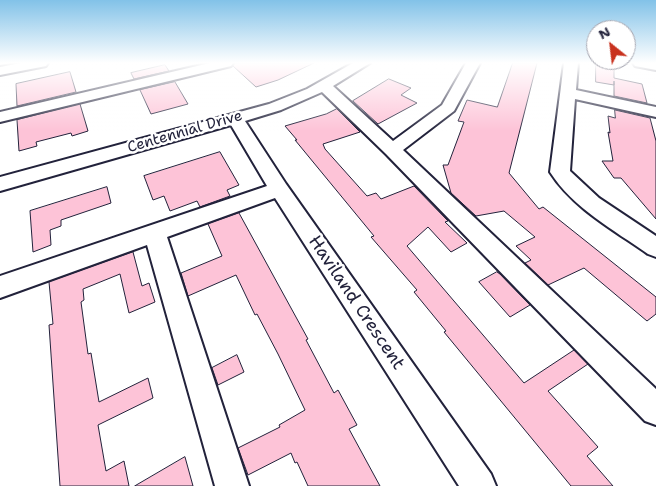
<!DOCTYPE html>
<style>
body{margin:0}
#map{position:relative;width:656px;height:486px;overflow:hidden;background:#fff;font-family:"Shantell Sans",sans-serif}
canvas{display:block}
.north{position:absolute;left:586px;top:20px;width:50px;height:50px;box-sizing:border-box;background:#fff;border:1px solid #a7a7b1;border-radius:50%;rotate:331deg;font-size:14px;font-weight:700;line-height:20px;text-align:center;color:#22223b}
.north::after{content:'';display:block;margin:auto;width:18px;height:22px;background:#c8321e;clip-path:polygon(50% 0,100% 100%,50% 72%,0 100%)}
</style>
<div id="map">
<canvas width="656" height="486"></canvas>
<div class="north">N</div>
</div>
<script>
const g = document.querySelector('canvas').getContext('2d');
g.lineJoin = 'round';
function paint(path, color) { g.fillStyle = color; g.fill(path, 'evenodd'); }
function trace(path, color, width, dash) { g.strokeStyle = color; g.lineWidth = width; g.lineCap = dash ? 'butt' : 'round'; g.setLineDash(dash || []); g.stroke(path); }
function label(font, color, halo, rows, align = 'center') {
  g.font = font + ' "Shantell Sans",sans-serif'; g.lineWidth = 5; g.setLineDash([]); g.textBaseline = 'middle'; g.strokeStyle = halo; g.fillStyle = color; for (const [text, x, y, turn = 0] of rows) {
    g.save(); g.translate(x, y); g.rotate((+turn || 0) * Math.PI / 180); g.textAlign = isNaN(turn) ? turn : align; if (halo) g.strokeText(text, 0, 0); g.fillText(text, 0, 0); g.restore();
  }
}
const building = new Path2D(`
 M235,63H314L278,80L256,87L233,66Z
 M513,63H537L509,173L539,209L543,207L656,297V314L647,321L584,268L548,285L525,263L531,260L516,246L535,237L504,211L476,216L451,193L443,165H448L464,122L458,121L467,100L497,107Z
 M596,63H614V78L642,84L647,103L614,96V81V85L596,82Z
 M165,65L169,71L134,79L131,73Z
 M70,72L76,92L17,106L16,84Z
 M389,79L411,88L401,95L417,103L378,124L353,101Z
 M175,82L188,104L151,114L140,90Z
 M80,104L88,131L72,136L71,133L36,142L37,146L19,151L17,120Z
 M337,109L360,132L323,144L325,149L367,196L376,193L381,199L414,186L448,221L445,222L467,243L451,252L428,227L407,246L524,383L574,350L588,364L548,391L598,447L587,456L613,486H571L444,332L446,331L414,292L417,290L371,237L374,236L295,140H297L285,126L326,114Z
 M615,110L650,118L656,141V219L621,178H614L602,161H613L608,132L610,133L608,116L615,118Z
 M220,152L239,185L227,190L230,196L200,207L197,201L170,211L164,196L153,200L144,176Z
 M107,187L111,203L61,220V226L50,230L51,245L33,252L30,211Z
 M239,213L308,339L306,340L334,393L338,390L357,425L349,429L380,486H308L297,462L295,463L291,453L248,475L238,448L280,427L279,425L305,410L278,354L257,314L255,315L236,275L188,296L181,273L222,256L208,224Z
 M133,252L142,286L149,283L155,302L129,313L120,274L83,289L84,300L81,302L88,354L91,353L99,402L148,378L153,398L98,425L106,471L124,461L129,486H60L49,325L53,324L49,282Z
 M497,272L500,274L530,305L510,317L479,282Z
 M237,355L244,372L218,385L212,368Z
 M185,457L193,486H135Z`);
const minor = new Path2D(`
 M21,63H48L46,66L0,75V67Z
 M210,63H233L231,66L0,122V112Z
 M353,63H370L333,86L393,141L442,105L466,63H480L454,111L403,150L656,389V425L645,421L386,154L322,92L281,110L245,121L286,184L491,474L496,486H459L275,198L167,237L249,486H215L147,245L0,298V276L267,186L231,125L0,191V177L269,104L307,89Z
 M564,63H578L576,90L656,107V117L575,99L570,171L599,198L656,236V257L648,254C614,230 573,208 550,172Z
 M633,63H656V70L635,66Z`);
const farStreetnames = [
 ["Centennial Drive",185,132,-16]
];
const streetNames = [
 ["Haviland Crescent",356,303,56]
];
paint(building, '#fdc3d7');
trace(building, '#22223b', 1);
trace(minor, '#22223b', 4);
paint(minor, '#fff');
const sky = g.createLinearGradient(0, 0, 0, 131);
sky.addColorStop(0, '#82c2e8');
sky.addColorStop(0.48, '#fff');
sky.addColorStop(1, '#ffffff00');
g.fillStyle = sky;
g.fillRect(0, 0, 656, 131);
label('15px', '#22223b', '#fff', farStreetnames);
label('18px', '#22223b', '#fff', streetNames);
</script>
